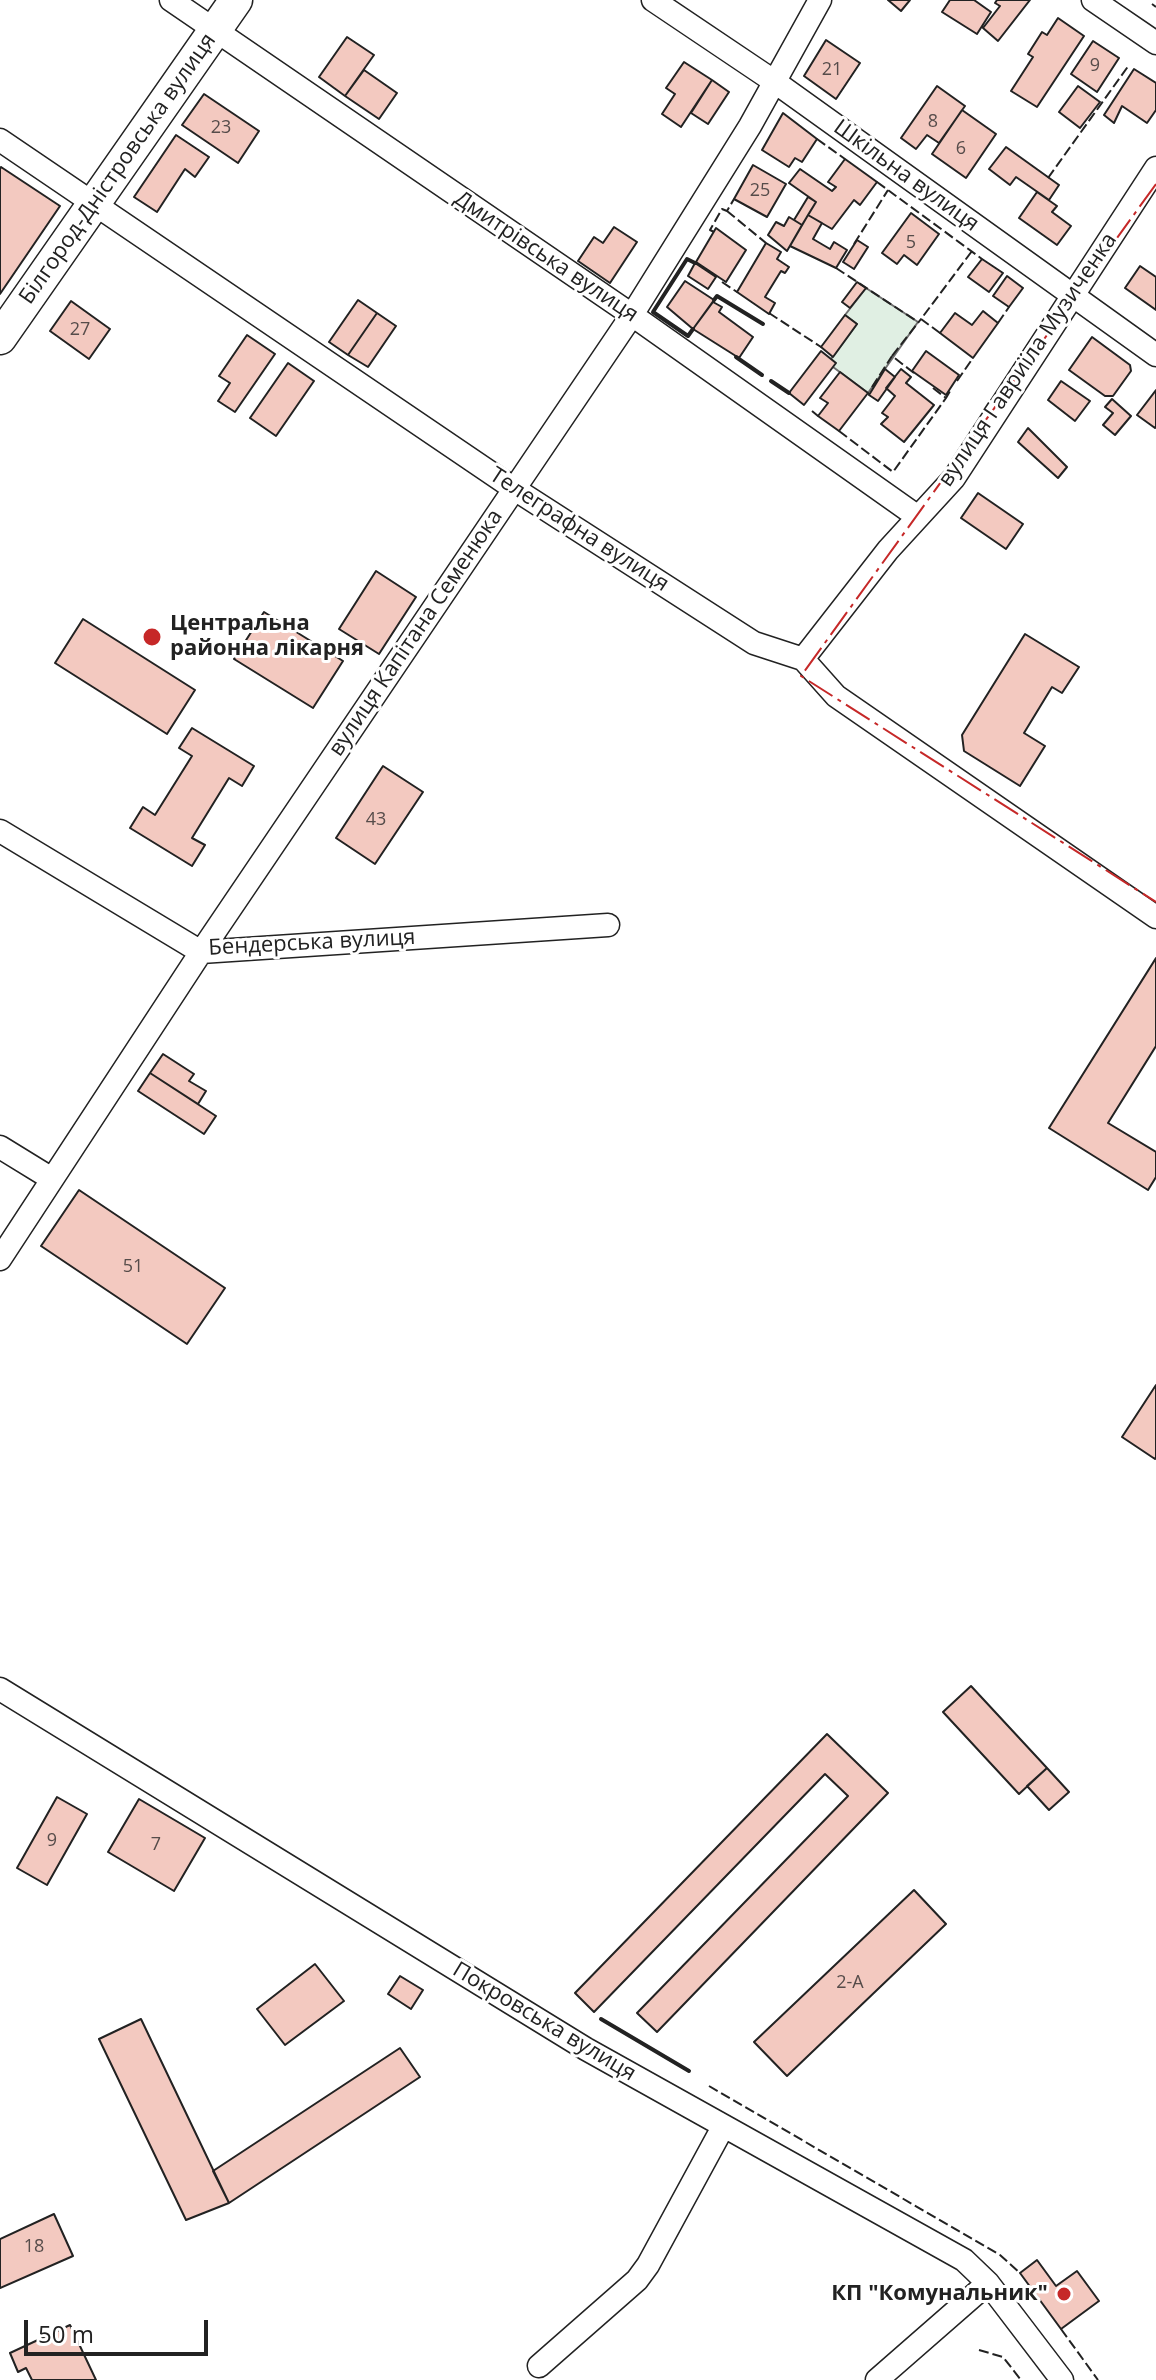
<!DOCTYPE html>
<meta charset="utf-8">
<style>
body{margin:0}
#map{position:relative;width:1156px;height:2380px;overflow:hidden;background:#fff;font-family:"Open Sans",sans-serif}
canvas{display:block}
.scale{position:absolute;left:24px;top:2320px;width:184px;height:36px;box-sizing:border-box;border:4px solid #222;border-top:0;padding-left:10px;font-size:24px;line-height:28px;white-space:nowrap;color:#222;-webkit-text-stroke:6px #fff;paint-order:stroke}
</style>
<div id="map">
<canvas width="1156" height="2380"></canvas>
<div class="scale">50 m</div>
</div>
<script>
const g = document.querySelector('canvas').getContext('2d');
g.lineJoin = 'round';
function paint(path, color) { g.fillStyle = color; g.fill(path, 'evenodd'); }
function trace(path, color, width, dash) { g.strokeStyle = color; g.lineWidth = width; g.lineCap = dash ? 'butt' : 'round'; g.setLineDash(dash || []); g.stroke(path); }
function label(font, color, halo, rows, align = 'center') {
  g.font = font + ' "Open Sans",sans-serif'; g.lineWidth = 6; g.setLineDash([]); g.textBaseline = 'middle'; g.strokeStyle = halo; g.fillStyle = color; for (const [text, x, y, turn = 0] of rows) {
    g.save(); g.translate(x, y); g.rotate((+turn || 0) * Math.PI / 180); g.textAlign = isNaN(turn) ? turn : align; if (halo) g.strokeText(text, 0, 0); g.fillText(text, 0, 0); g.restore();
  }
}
const green = new Path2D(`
 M866,288L918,322L868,393L833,367L831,359L857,324L845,315Z`);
const building = new Path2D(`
 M888,0H910L901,11Z
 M950,0H974L991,12L977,34L942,12Z
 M997,0H1030L998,41L983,28L1000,6L995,3Z
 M1058,18L1084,36L1037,107L1011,91L1033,57L1028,54L1042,32L1047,35Z
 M347,37L374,55L345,96L319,77Z
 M826,40L860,63L836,99L804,76Z
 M1093,41L1119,58L1097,92L1071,74Z
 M684,62L712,80L681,127L662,114L675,94L666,88Z
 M1134,69L1156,83V110L1147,123L1122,106L1114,123L1104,115Z
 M364,70L397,93L379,119L345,96Z
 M712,80L729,92L708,124L691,113Z
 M937,86L965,106L939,143L927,135L916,149L901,138Z
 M1078,86L1100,102L1080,128L1059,112Z
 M204,94L259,131L238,163L182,125Z
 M962,110L996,134L966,178L932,154Z
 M783,113L817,139L802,162L795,158L789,167L762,150Z
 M176,135L209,157L195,177L185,169L157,212L134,197Z
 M1006,147L1059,185L1049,200L1016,177L1010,185L989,169Z
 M845,159L877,182L860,205L854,200L832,229L808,215L816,202L789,183L800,169L832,191L836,187L828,182Z
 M753,165L786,184L767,217L734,199Z
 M1,167L60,206L0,294V169Z
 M1037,192L1057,206L1052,212L1071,226L1057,245L1019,218Z
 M808,197L816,202L802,225L794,220Z
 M911,213L939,234L917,265L904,255L897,264L882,253Z
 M808,215L822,223L813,239L830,249L834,242L847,250L836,268L790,246Z
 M789,217L802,225L787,251L768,235L776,222L784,226Z
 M614,227L637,242L610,283L578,261L594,237L603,243Z
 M716,228L746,250L726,282L696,262Z
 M857,240L868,247L854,269L843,262Z
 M766,243L781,252L777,259L789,267L785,273L781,271L765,297L775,303L769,314L737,292Z
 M982,259L1003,273L989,292L968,277Z
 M695,263L716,277L708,289L688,276Z
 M1140,266L1156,277V310L1125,288Z
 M1007,276L1023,288L1009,307L993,296Z
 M685,281L714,300L693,329L667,307Z
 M857,282L866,288L850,308L842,302Z
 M358,300L377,313L348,355L329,342Z
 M71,301L110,329L89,359L50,331Z
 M713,302L722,307L719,312L753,337L739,358L693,329Z
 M983,311L998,323L973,358L940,333L955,313L972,325Z
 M377,313L396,326L368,367L348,355Z
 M845,315L857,324L833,357L821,347Z
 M247,335L275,354L235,412L218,401L230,383L219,376Z
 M1092,337L1130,365L1131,371L1113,396H1105L1069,370Z
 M821,351L836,363L804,405L789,393Z
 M926,351L959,375L946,395L912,371Z
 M288,363L314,381L276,436L250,418Z
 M885,369L895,377L878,401L869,395Z
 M901,369L911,377L906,383L934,405L904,442L881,424L888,417L882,413L895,396L886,388Z
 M840,372L868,393L839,431L818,416L828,403L820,398Z
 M1061,381L1090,401L1075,421L1048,400Z
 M1156,390V426L1155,428L1137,415Z
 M1112,399L1131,416L1115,435L1103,425L1113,413L1105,407Z
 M1028,428L1067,467L1058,478L1018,442Z
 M978,493L1023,524L1006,549L961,518Z
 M376,571L416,597L379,654L339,629Z
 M264,612L343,661L313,708L234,659Z
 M83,619L195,690L167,734L55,663Z
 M1025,634L1079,667L1062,693L1052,687L1024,733L1045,746L1020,786L964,751L962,735Z
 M192,728L254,766L242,786L229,778L192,838L205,845L192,866L130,828L143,807L155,815L192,756L179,748Z
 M383,766L423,792L375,864L336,838Z
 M1156,958V1046L1108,1123L1156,1152V1177L1148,1190L1049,1128Z
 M163,1054L194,1074L189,1081L206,1091L198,1104L150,1073Z
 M150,1073L216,1116L204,1134L138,1091Z
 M79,1190L225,1288L187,1344L41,1246Z
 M1156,1385V1457L1155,1459L1122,1437Z
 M971,1686L1047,1768L1019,1794L943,1712Z
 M827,1734L888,1793L657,2032L637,2013L848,1796L825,1774L594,2012L575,1993Z
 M1047,1768L1069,1792L1049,1810L1027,1786Z
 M57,1797L87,1814L47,1885L17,1868Z
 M139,1799L205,1838L174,1891L108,1852Z
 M914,1890L946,1924L787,2076L754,2042Z
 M315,1964L344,2001L285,2045L257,2009Z
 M400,1976L423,1990L411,2009L388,1994Z
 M141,2019L229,2203L186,2220L99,2039Z
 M400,2048L420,2077L229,2203L213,2171Z
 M54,2214L73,2256L0,2288V2239Z
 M1037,2260L1056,2286L1077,2271L1099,2301L1061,2329L1020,2273Z
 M70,2325L96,2380H32L26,2368L18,2372L10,2353Z`);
const street = new Path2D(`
 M171,0L632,315L918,517
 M653,0L775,82L1156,355
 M1093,0L1156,43
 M0,140L513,488L754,643L803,659L836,696L1156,917
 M803,659L888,550L954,478L1156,168
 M0,831L201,952L608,925
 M0,1147L52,1179
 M0,1259L201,952L632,315L750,126L820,0
 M0,1689L586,2049L964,2260L988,2283L1062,2380
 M539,2366L637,2280L648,2265L723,2127
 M877,2380L988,2283`);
const secondary = new Path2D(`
 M0,338L236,0`);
const fence = new Path2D(`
 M1152,4L1156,7
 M817,139L845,159
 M1048,178L1129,65
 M877,182L982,259
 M727,211L766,243
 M714,232L710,230L722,209L727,211L734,199
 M854,244L888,190
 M836,268L918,322
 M722,282L737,292
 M769,313L821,347
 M998,323L1009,307
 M940,333L921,319L972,251
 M914,373L892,356L921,319
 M957,381L973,358
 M872,387L892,356
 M933,388L946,398L950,391
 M812,411L818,416
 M839,431L893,472L946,398
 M709,2086L1000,2255L1020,2273
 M1061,2329L1098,2380
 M979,2350L1003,2357L1021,2380`);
const wall = new Path2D(`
 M714,300L717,296L763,324
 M693,329L688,336L653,312L687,259L695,263
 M736,357L762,375
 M771,381L789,393
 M601,2019L689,2071`);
const power = new Path2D(`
 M1156,184L801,676L1156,902`);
const markers = [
 [152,637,10,"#c62828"],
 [1064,2294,8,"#c62828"]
];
const numberNames = [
 ["9",1095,66],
 ["21",832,70],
 ["8",933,122],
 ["23",221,128],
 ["6",961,149],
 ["25",760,191],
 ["5",911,243],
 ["27",80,330],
 ["43",376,820],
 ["51",133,1267],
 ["9",52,1841],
 ["7",156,1845],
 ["2-А",850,1983],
 ["18",34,2247]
];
const streetNames = [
 ["Білгород-Дністровська вулиця",118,169,-55],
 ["Шкільна вулиця",906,176,36],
 ["Дмитрівська вулиця",546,257,34],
 ["вулиця Гавриїла Музиченка",1028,360,-56],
 ["Телеграфна вулиця",579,530,33],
 ["вулиця Капітана Семенюка",416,633,-56],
 ["Бендерська вулиця",312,943,-3],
 ["Покровська вулиця",544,2022,31]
];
const poiNames = [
 ["Центральна",170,624],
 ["районна лікарня",170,649],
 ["КП \"Комунальник\"",1048,2294,"right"]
];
paint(green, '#e0efe3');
trace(green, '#6f6f6f', 2);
paint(building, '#f3c9c0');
trace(building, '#222', 2);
trace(street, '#222', 25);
trace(secondary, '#222', 35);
trace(street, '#fff', 22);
trace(secondary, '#fff', 32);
trace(fence, '#222', 2, [10, 4]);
trace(wall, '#222', 4);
trace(power, '#c62828', 2, [28, 6, 4, 6]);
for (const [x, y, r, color] of markers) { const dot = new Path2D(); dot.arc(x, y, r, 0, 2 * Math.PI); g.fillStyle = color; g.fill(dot); trace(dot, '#fff', 3); }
label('18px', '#564c4a', null, numberNames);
label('22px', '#222', '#fff', streetNames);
label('bold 22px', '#222', '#fff', poiNames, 'left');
</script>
